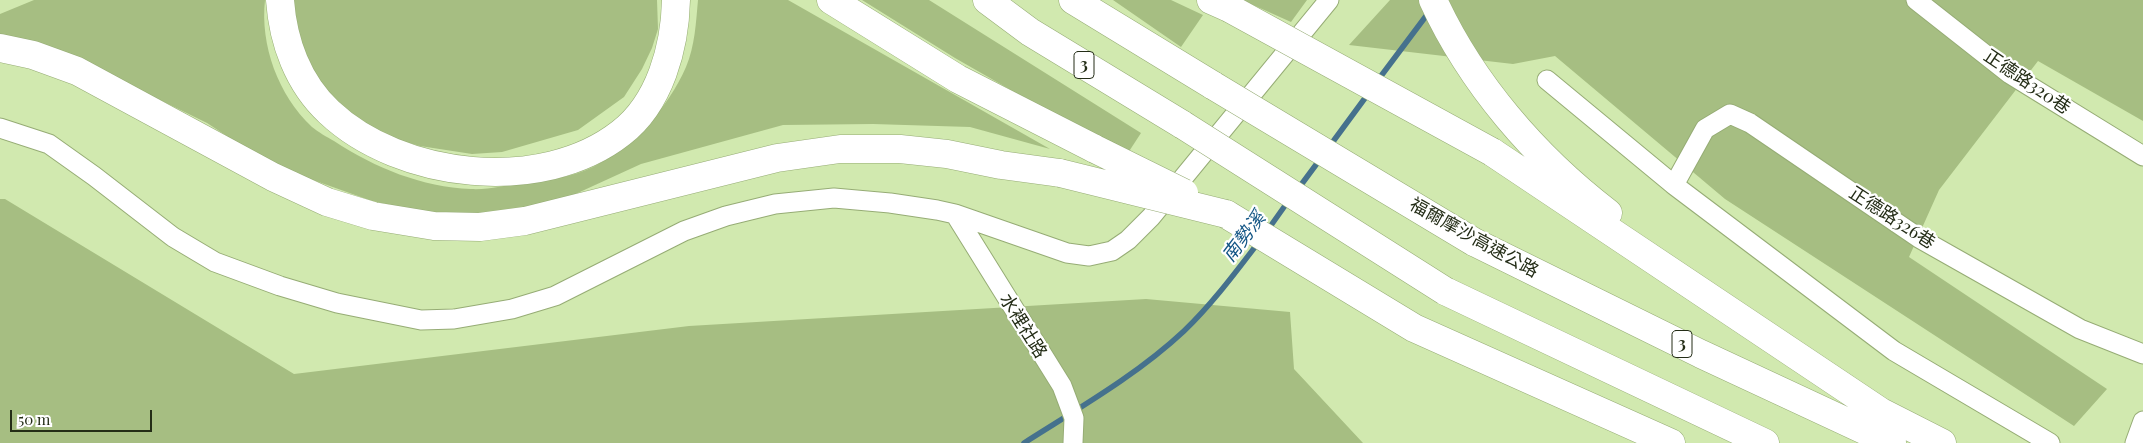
<!DOCTYPE html>
<meta charset="utf-8">
<style>
body{margin:0}
#map{position:relative;width:2143px;height:443px;overflow:hidden;background:#d1e9af;font-family:"Playfair Display",serif}
canvas{display:block}
.scale{position:absolute;left:10px;top:410px;width:142px;height:22px;box-sizing:border-box;border:2px solid #242d17;border-top:0;padding-left:6px;font-size:15px;line-height:18px;white-space:nowrap;color:#242d17;-webkit-text-stroke:4px #fff;paint-order:stroke}
</style>
<div id="map">
<canvas width="2143" height="443"></canvas>
<div class="scale">50 m</div>
</div>
<script>
const g = document.querySelector('canvas').getContext('2d');
g.lineJoin = 'round';
function paint(path, color) { g.fillStyle = color; g.fill(path, 'evenodd'); }
function trace(path, color, width, dash) { g.strokeStyle = color; g.lineWidth = width; g.lineCap = dash ? 'butt' : 'round'; g.setLineDash(dash || []); g.stroke(path); }
function label(font, color, halo, rows, align = 'center') {
  g.font = font + ' "Playfair Display","Noto Sans TC",serif'; g.lineWidth = 4.5; g.setLineDash([]); g.textBaseline = 'middle'; g.strokeStyle = halo; g.fillStyle = color; for (const [text, x, y, turn = 0] of rows) {
    g.save(); g.translate(x, y); g.rotate((+turn || 0) * Math.PI / 180); g.textAlign = isNaN(turn) ? turn : align; if (halo) g.strokeText(text, 0, 0); g.fillText(text, 0, 0); g.restore();
  }
}
const green = new Path2D(`
 M34,0H265C260,45 278,95 312,127C318,132 327,137 334,141C375,168 422,187 471,189C488,190 506,185 523,183C546,181 572,177 593,167C633,147 668,108 686,67C695,46 696,22 698,0H788L1050,149L970,127L873,124L783,125L641,164L558,202L476,218L430,213L372,201L271,165L207,123L107,74L0,35V14Z
 M291,0H657L658,29L652,48L642,69L624,97L578,130L502,152L472,154L420,146L385,136L359,123L317,81L290,16Z
 M862,0H929L1141,133L1126,156L955,58Z
 M1113,0H1171L1203,15L1181,47Z
 M1242,0H1307L1291,22Z
 M1390,0H2143V121L2038,61L1939,190L1909,257L2107,389L2074,426L1725,199L1555,56L1513,64L1349,45Z
 M0,199H5L294,374L689,326L1146,299L1290,312L1294,369L1363,443H0Z`);
const stream = new Path2D(`
 M1378,80L1429,12
 M1329,147L1368,94
 M1298,189L1321,158
 M1267,231L1289,200
 M1024,443C1079,408 1137,375 1184,331C1212,304 1235,273 1258,243`);
const street = new Path2D(`
 M1916,0L2010,74L2143,156
 M1547,80L1674,185L1894,351L2050,443
 M0,128L49,144L94,176L173,237L215,262L280,286L337,303L421,320L454,319L512,309L555,296L684,231L726,216L775,204L834,198L890,203L937,210L955,214L1067,253L1089,256L1112,251L1128,240L1151,217L1329,0
 M1674,185L1705,129L1730,114L1750,123L1919,238L2080,329L2143,354
 M955,214L1062,386L1074,418L1073,443
 M2135,443L2143,421`);
const highway = new Path2D(`
 M280,0C283,42 298,83 329,112C400,179 542,195 621,133C660,103 675,47 676,0
 M831,0L958,79L1095,149
 M987,0L1030,32L1183,125
 M1073,0L1214,86
 M1211,0L1229,8
 M1433,0C1471,83 1535,157 1608,213
 M0,48L33,55L77,71L273,177L327,202L373,216L434,226L480,227L525,221L777,158L840,149H900L947,154L1001,165L1060,173
 M1492,152L1881,412L1942,443
 M1226,214L1414,328L1671,443
 M1474,242L1701,354L1892,443
 M1445,291L1765,443`);
const highwayBridge = new Path2D(`
 M1229,8L1492,152
 M1214,86L1474,242
 M1183,125L1445,291
 M1095,149L1184,193
 M1060,173L1226,214`);
const shields = [
 [1084,65,20],
 [1682,344,20]
];
const shieldNames = [
 ["3",1084,65],
 ["3",1682,344]
];
const streetNames = [
 ["正德路320巷",2027,82,34],
 ["正德路326巷",1892,218,33],
 ["福爾摩沙高速公路",1474,238,29],
 ["水裡社路",1023,326,58]
];
const waterNames = [
 ["南勢溪",1244,237,-53]
];
paint(green, '#a6be82');
trace(stream, '#45718d', 5.5);
trace(street, '#96ac75', 21);
trace(highway, '#96ac75', 29);
trace(street, '#fff', 19);
trace(highway, '#fff', 28);
trace(highwayBridge, '#96ac75', 29, []);
trace(highwayBridge, '#fff', 28);
for (const [x, y, w] of shields) { const box = new Path2D(); box.roundRect(x - w / 2, y - 13.5, w, 27, 4); g.fillStyle = '#fff'; g.fill(box); trace(box, '#242d17', 1); }
label('bold 16px', '#242d17', null, shieldNames);
label('18px', '#242d17', '#fff', streetNames);
label('italic 19px', '#125585', '#fff', waterNames);
</script>
